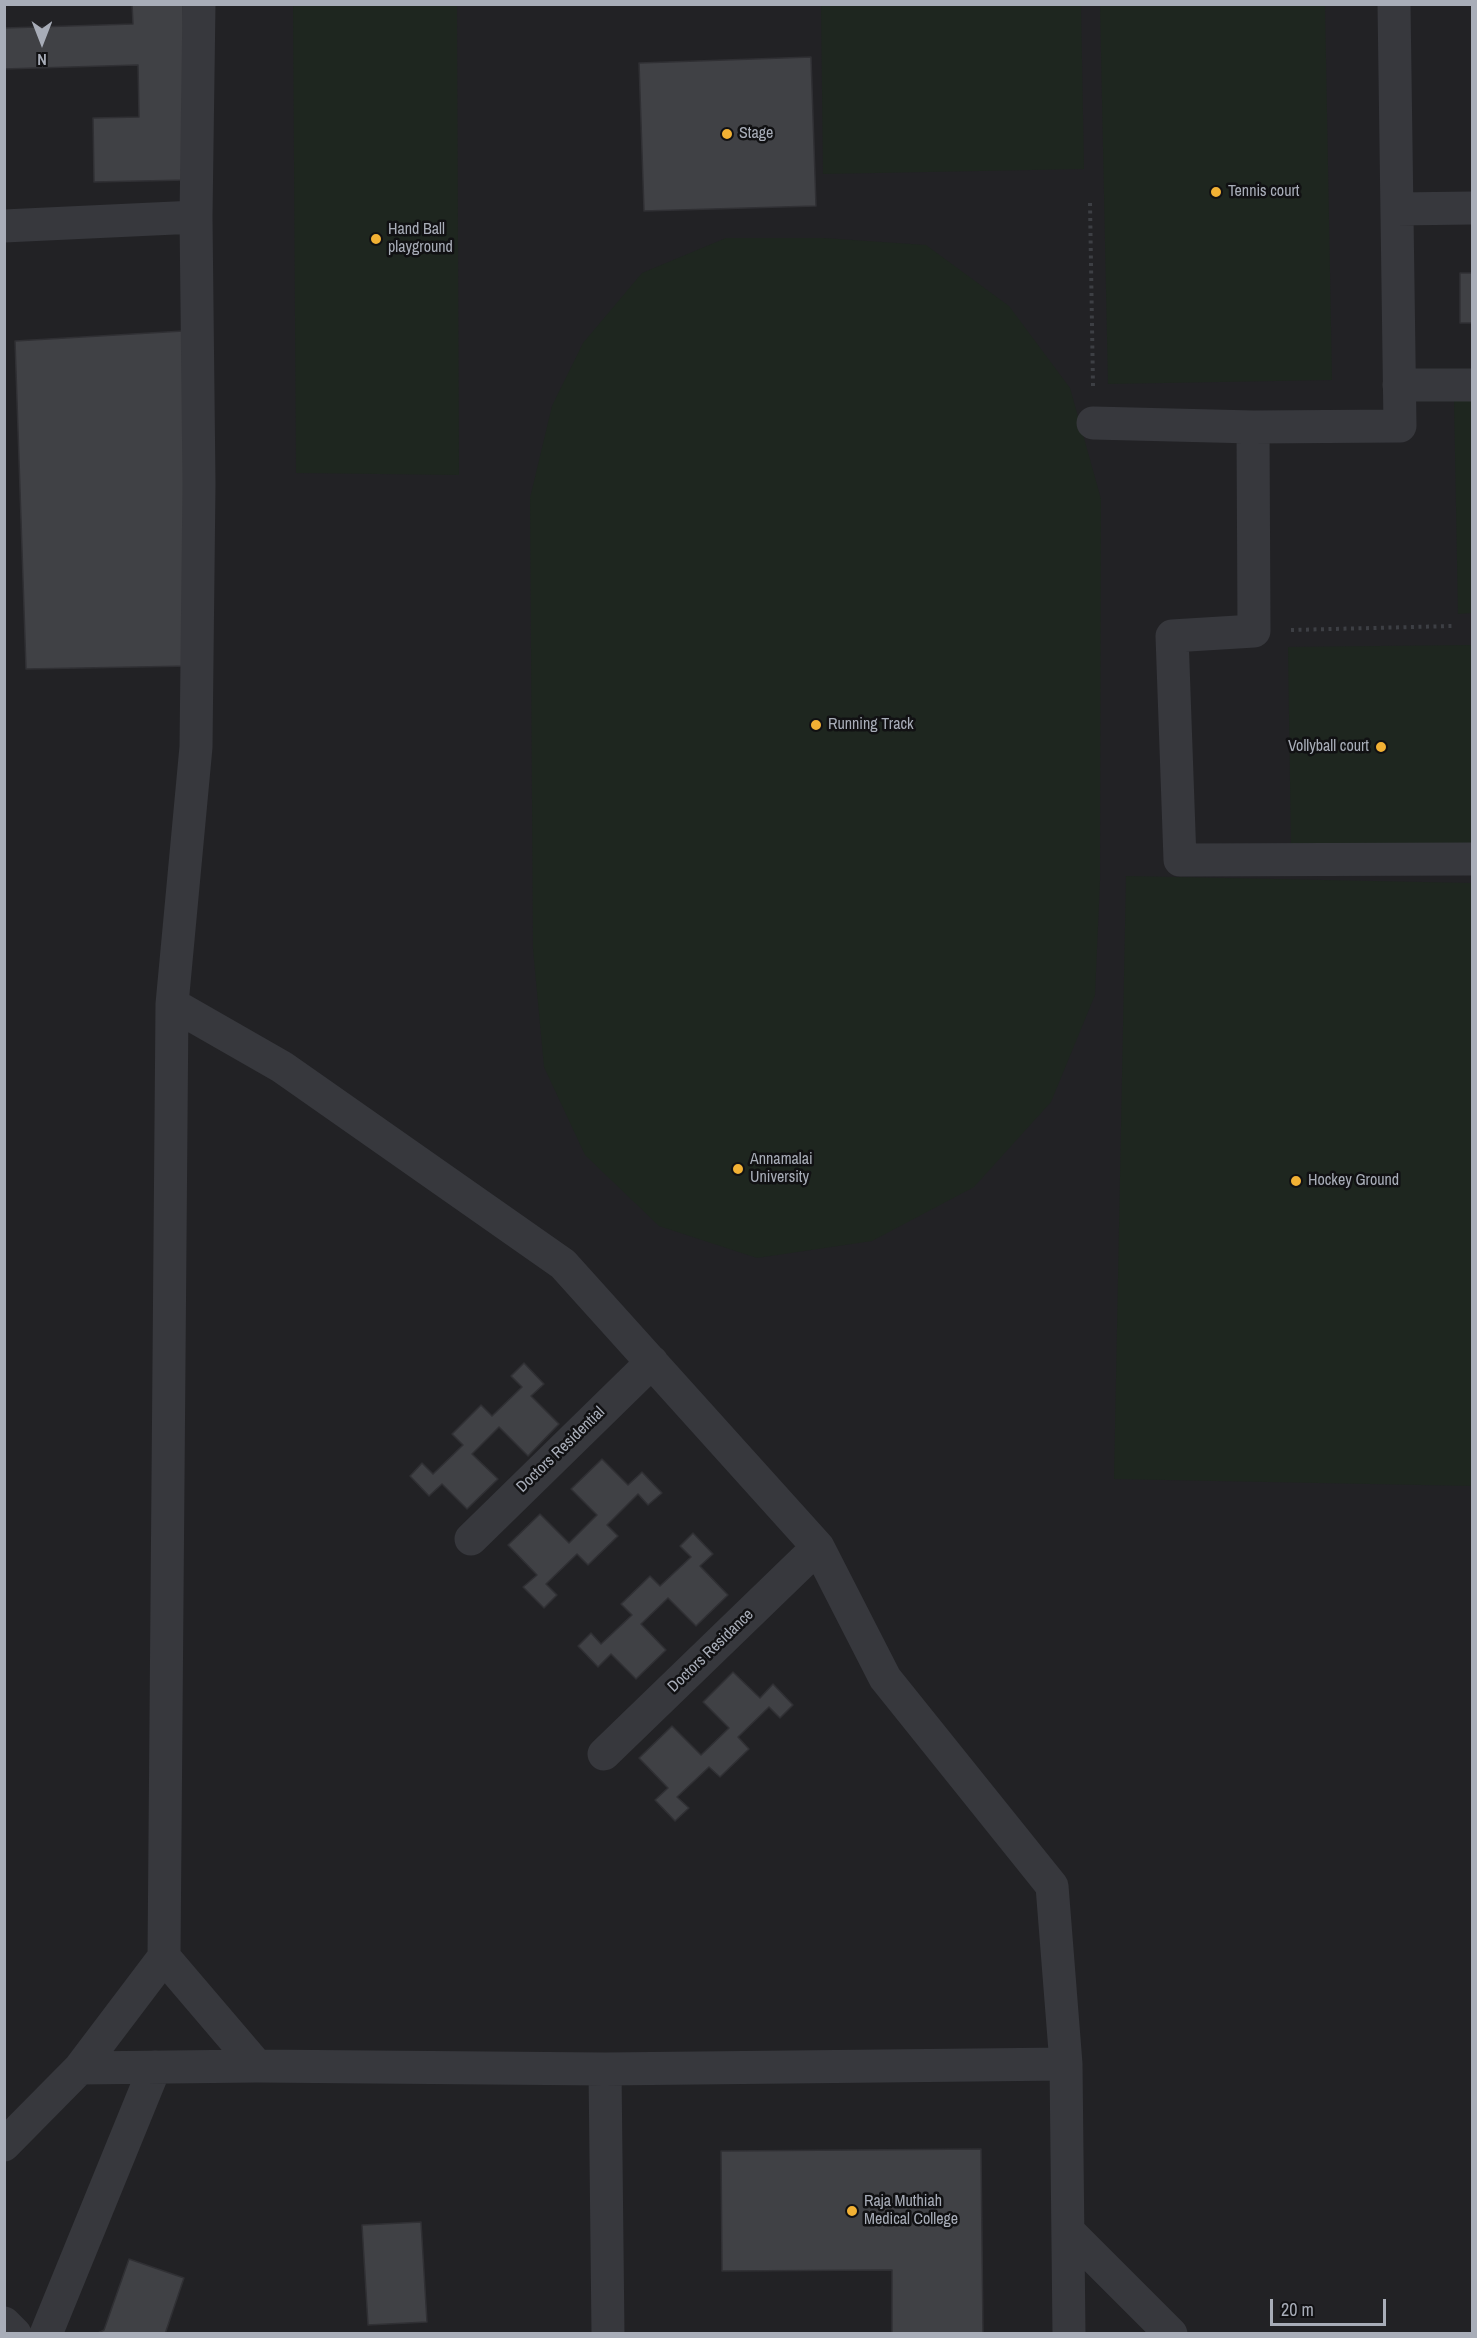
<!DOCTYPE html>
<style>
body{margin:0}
#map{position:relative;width:1477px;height:2338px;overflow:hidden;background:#161618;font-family:"Archivo Narrow",sans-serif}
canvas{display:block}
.frame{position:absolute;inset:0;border:6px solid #a8adb8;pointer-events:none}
.north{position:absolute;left:12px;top:12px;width:60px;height:60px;-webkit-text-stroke:4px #111113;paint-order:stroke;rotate:180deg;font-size:16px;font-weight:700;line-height:24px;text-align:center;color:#a8adb8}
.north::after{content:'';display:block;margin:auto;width:21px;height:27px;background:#a8adb8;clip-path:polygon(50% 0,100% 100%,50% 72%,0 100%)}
.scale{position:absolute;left:1270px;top:2299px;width:116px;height:27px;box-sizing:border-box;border:3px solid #a8adb8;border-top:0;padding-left:8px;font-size:18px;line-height:21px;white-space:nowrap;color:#a8adb8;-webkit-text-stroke:4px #111113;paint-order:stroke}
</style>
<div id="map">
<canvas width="1477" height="2338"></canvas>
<div class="frame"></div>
<div class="north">N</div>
<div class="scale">20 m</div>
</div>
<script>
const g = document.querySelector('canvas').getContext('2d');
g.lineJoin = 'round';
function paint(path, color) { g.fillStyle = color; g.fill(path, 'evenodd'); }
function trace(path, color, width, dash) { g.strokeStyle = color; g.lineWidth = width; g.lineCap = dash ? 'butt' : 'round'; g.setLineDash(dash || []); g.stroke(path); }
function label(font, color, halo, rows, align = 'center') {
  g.font = font + ' "Archivo Narrow",sans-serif'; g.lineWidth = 5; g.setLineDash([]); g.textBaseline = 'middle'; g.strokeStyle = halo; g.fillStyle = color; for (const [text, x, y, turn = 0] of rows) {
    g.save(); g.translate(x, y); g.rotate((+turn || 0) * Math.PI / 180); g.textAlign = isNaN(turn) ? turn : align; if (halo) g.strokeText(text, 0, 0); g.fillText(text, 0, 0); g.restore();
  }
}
const built = new Path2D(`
 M5,5H1472V2333H5Z`);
const green = new Path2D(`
 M293,5H457L459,475L296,473Z
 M821,5H1081L1084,169L823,174Z
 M1100,5H1325L1332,380L1108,384Z
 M726,238H823L926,245L1009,306L1070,388L1101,499L1100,881L1095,995L1051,1102L974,1187L872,1241L757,1258L659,1226L585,1155L544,1067L533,949L530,498L552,406L583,343L642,273Z
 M1454,399H1472V613L1458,614Z
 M1472,645V846L1291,848L1288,647Z
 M1126,876L1472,883V1486L1114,1479Z`);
const building = new Path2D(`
 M132,4H183L188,180L94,182L93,118L139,117L138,65L4,69V28L133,24Z
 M811,57L816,206L644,211L639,63Z
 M1460,273H1472V323H1460Z
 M183,331L192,666L26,669L15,341Z
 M524,1363L544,1384L531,1396L559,1424L528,1456L499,1427L472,1454L498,1479L467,1509L442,1484L429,1496L410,1476L422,1463L433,1474L463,1445L452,1434L481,1405L492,1416L522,1387L511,1376Z
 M602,1459L628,1485L642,1472L662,1493L648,1505L638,1494L607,1525L618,1536L588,1565L577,1554L546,1584L557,1595L544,1608L523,1587L537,1575L508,1545L540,1514L569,1543L597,1515L571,1489Z
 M693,1533L713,1554L700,1566L728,1595L696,1626L668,1598L641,1624L666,1650L636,1679L611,1654L598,1667L578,1646L591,1633L601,1644L632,1615L621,1604L650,1576L660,1586L691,1557L680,1546Z
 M733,1672L760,1698L773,1684L793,1705L780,1718L769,1707L738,1737L749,1749L720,1777L709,1767L677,1797L689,1808L675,1821L655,1800L668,1788L639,1758L672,1726L701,1755L729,1728L703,1702Z
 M981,2149L983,2334H892V2270L722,2271L721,2151Z
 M421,2222L427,2322L368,2325L362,2225Z
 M129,2259L184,2278L165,2334H96L104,2330Z`);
const path = new Path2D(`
 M1090,203L1093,386
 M1291,630L1452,626`);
const minor = new Path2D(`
 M1394,4L1400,426L1253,427L1254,631L1172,636L1180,860L1472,859
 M1397,209L1472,208
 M4,226L196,217
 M1399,385H1472
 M1093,423L1253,427
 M172,1004L282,1067L563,1264L818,1547L885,1678L1052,1886L1066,2064
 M471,1539L652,1362
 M604,1754L818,1547
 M164,1957L257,2066
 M80,2068L257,2066L605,2069L1066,2064L1069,2334
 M605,2069L608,2334
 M4,2145L80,2068L164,1957L172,1004L196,747L199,484L196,217L199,4
 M1068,2231L1171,2334
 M4,2323L15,2334
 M46,2334L155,2067`);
const markers = [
 [727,134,6,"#f2b134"],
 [1216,192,6,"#f2b134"],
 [376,239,6,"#f2b134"],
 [816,725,6,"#f2b134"],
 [1381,747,6,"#f2b134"],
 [738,1169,6,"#f2b134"],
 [1296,1181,6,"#f2b134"],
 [852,2211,6,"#f2b134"]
];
const poiNames = [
 ["Stage",739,134],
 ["Tennis court",1228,192],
 ["Hand Ball",388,230],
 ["playground",388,248],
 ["Running Track",828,725],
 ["Vollyball court",1369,747,"right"],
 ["Annamalai",750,1160],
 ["University",750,1178],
 ["Hockey Ground",1308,1181],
 ["Raja Muthiah",864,2202],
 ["Medical College",864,2220]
];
const streetNames = [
 ["Doctors Residential",561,1450,-44],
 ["Doctors Residance",711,1651,-44]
];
paint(built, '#222225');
paint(green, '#1e261f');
paint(building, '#404145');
trace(building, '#303034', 1.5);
trace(path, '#3d3f44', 4, [3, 4.5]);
trace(minor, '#37383d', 33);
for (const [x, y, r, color] of markers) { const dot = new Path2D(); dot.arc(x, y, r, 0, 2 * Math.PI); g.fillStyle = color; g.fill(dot); trace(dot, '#111113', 2); }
label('16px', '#a8adb8', '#111113', poiNames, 'left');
label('16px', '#a8adb8', '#111113', streetNames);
</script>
